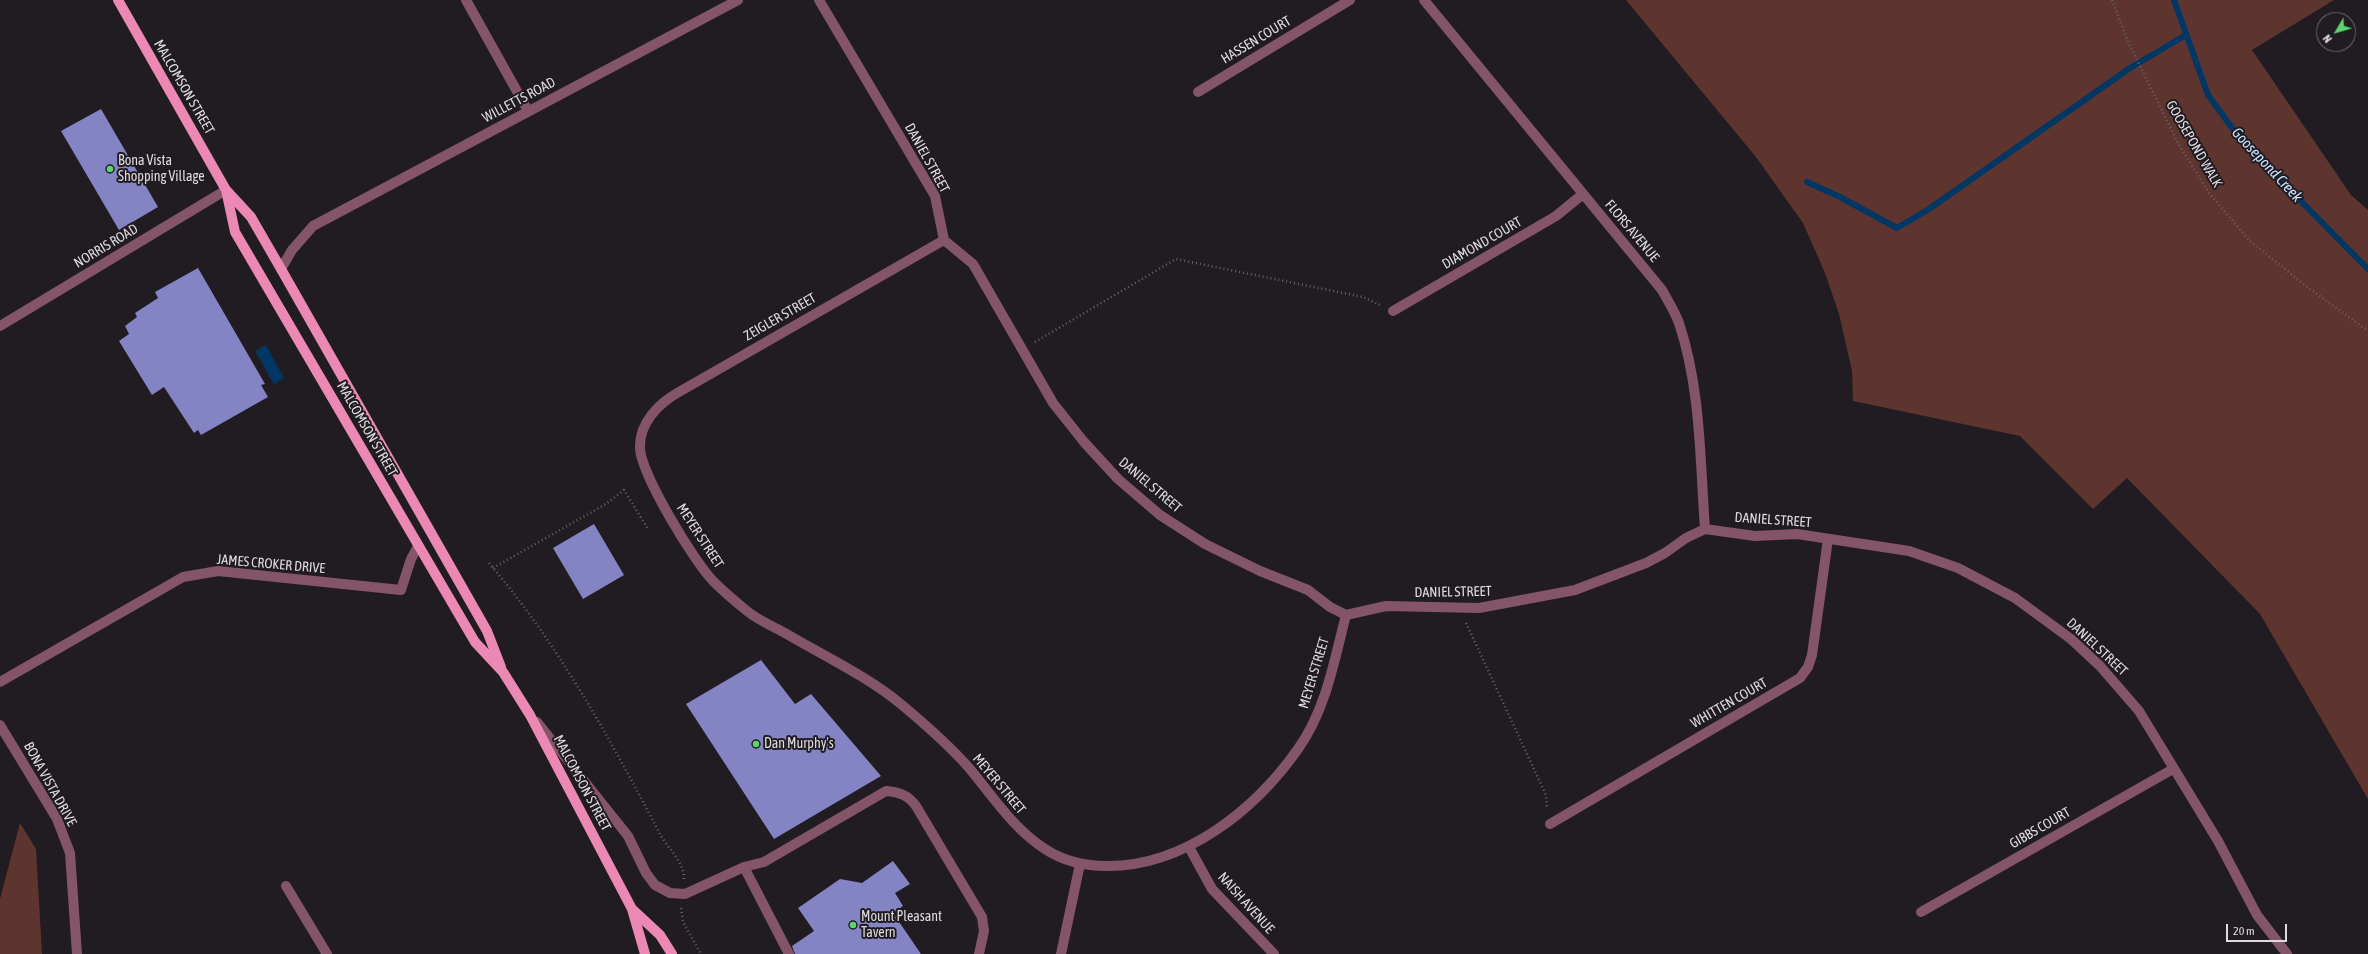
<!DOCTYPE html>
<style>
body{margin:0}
#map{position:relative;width:2368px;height:954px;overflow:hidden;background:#211c22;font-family:"Asap Condensed",sans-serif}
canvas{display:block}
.north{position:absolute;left:2316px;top:12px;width:40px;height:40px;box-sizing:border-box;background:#211c22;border:1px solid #6d686e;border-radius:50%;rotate:232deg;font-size:11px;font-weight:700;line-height:16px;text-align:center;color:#dedbdf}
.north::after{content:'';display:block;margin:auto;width:14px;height:18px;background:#5ed56c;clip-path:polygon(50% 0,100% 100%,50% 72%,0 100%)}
.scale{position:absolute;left:2226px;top:924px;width:61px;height:18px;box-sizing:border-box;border:2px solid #dedbdf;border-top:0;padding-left:5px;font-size:12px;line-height:14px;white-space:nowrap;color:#dedbdf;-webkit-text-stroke:3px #211c22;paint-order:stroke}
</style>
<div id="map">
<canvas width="2368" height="954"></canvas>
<div class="north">N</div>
<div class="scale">20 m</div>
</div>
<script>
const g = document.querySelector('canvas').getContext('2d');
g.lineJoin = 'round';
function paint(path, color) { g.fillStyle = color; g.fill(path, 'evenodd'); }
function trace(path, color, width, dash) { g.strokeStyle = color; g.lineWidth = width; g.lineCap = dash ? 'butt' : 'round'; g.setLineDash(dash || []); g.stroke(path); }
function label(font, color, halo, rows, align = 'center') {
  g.font = font + ' "Asap Condensed",sans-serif'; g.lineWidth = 4; g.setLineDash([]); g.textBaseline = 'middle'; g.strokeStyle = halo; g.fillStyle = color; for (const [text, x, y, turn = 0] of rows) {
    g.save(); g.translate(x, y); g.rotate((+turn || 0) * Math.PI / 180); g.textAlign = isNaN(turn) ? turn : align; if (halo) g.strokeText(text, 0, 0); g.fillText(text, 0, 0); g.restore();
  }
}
const green = new Path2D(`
 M1626,0H2334L2252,50L2351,195L2368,210V799L2260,614L2127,478L2093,509L2020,436L1853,401L1852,371L1839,314L1825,273L1803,223L1756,157Z
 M20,823L36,849L42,954H0V899Z`);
const water = new Path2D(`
 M266,345L284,378L274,384L255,351Z`);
const stream = new Path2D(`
 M2174,0L2208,95L2244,144L2368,269
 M1807,182L1840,197L1897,228L1929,209L2130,68L2186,35`);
const building = new Path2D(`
 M101,109L158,207L119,230L61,131Z
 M198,268L265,384L261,385L268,397L201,435L198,430L194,433L164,387L152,395L119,341L129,334L125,326L137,317L135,313L158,298L155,292Z
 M594,524L624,575L583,599L553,548Z
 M761,660L795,704L811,694L881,776L774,839L686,704Z
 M893,861L910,884L895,893L903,906L893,913L921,954H795L792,946L814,931L798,908L840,879L862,883Z`);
const path = new Path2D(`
 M2112,0L2129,44L2178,143L2209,193L2249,240L2306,286L2368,331
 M1035,342L1176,259L1363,297L1380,305
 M489,563C559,645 610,739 660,834C668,849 684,861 684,879
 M493,568L606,504L624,490L648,529
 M1466,623L1546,795L1547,808
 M681,908L683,922L701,954`);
const minor = new Path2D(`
 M466,0L528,111
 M819,0L935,196L944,240L973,264L1053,403L1084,442L1118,479L1160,515L1205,544L1260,571L1308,590L1330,607L1346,615L1386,606L1479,608L1575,590L1646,563L1665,553L1686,538L1705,529L1755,536L1797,534L1909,551L1958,568L2015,598L2071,639L2100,666L2139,711L2218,841L2257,915L2287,954
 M1424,0L1662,290C1668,301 1675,312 1679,323C1701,389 1700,461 1705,529
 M1198,92L1350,0
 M944,240L679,392C659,403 639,423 640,448C641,474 694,562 714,582C724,592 736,602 747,611C758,620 772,626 785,633C824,656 867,676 902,705C926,725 949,745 970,769C994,798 1013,828 1045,849C1063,861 1086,866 1108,866C1185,866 1255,810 1298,749C1326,710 1334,661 1346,615
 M281,269L292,250L313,226L738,0
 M1393,311L1556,216L1583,194
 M0,326L226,190
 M0,682L183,577L218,571L401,590L411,559L418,546
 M537,722L628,836L646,873L655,885L670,893L685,894L744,867L764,862L886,791C899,792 908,795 916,806L982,917L984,931L979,954
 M0,725L57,819L70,853L77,954
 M1550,824L1800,678L1808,667L1812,655L1828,539
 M1189,847L1212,889L1274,954
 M744,867L789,954
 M286,886L327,954
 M1921,912L2173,769
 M1061,954L1080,864`);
const major = new Path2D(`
 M118,0L226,190L235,232L475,642L503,672L530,715L632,909L645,954
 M227,191L251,217L281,269L487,631L501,667
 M632,909L660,935L672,954`);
const markers = [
 [110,169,4,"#5ed56c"],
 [756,744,4,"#5ed56c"],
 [853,925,4,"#5ed56c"]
];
const streetNames = [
 ["HASSEN COURT",1256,40,-31],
 ["MALCOMSON STREET",184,87,60],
 ["WILLETTS ROAD",519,100,-28],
 ["GOOSEPOND WALK",2194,144,60],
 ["DANIEL STREET",927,158,61],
 ["FLORS AVENUE",1632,231,50],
 ["DIAMOND COURT",1482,243,-30],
 ["NORRIS ROAD",106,246,-31],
 ["ZEIGLER STREET",780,317,-30],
 ["MALCOMSON STREET",367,429,60],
 ["DANIEL STREET",1150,485,40],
 ["DANIEL STREET",1773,520,4],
 ["MEYER STREET",700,536,57],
 ["JAMES CROKER DRIVE",271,564,5],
 ["DANIEL STREET",1453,592,-1],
 ["DANIEL STREET",2097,647,43],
 ["MEYER STREET",1314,673,-73],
 ["WHITTEN COURT",1729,703,-30],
 ["MALCOMSON STREET",582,783,62],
 ["BONA VISTA DRIVE",50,784,61],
 ["MEYER STREET",999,784,50],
 ["GIBBS COURT",2040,828,-30],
 ["NAISH AVENUE",1246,903,48]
];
const poiNames = [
 ["Bona Vista",118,161],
 ["Shopping Village",118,177],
 ["Dan Murphy's",764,744],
 ["Mount Pleasant",861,917],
 ["Tavern",861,933]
];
const waterNames = [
 ["Goosepond Creek",2267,165,47]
];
paint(green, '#5e342f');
paint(water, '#003764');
trace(stream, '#003764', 6);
paint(building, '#8484c4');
trace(path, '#686369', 2.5, [1, 3]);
trace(minor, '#845468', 10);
trace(major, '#ec88b4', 10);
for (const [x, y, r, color] of markers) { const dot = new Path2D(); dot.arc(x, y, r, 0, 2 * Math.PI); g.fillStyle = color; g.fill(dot); trace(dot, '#211c22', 1.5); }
label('14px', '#dedbdf', '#211c22', streetNames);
label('14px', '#dedbdf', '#211c22', poiNames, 'left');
label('italic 15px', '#c6e2ff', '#211c22', waterNames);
</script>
